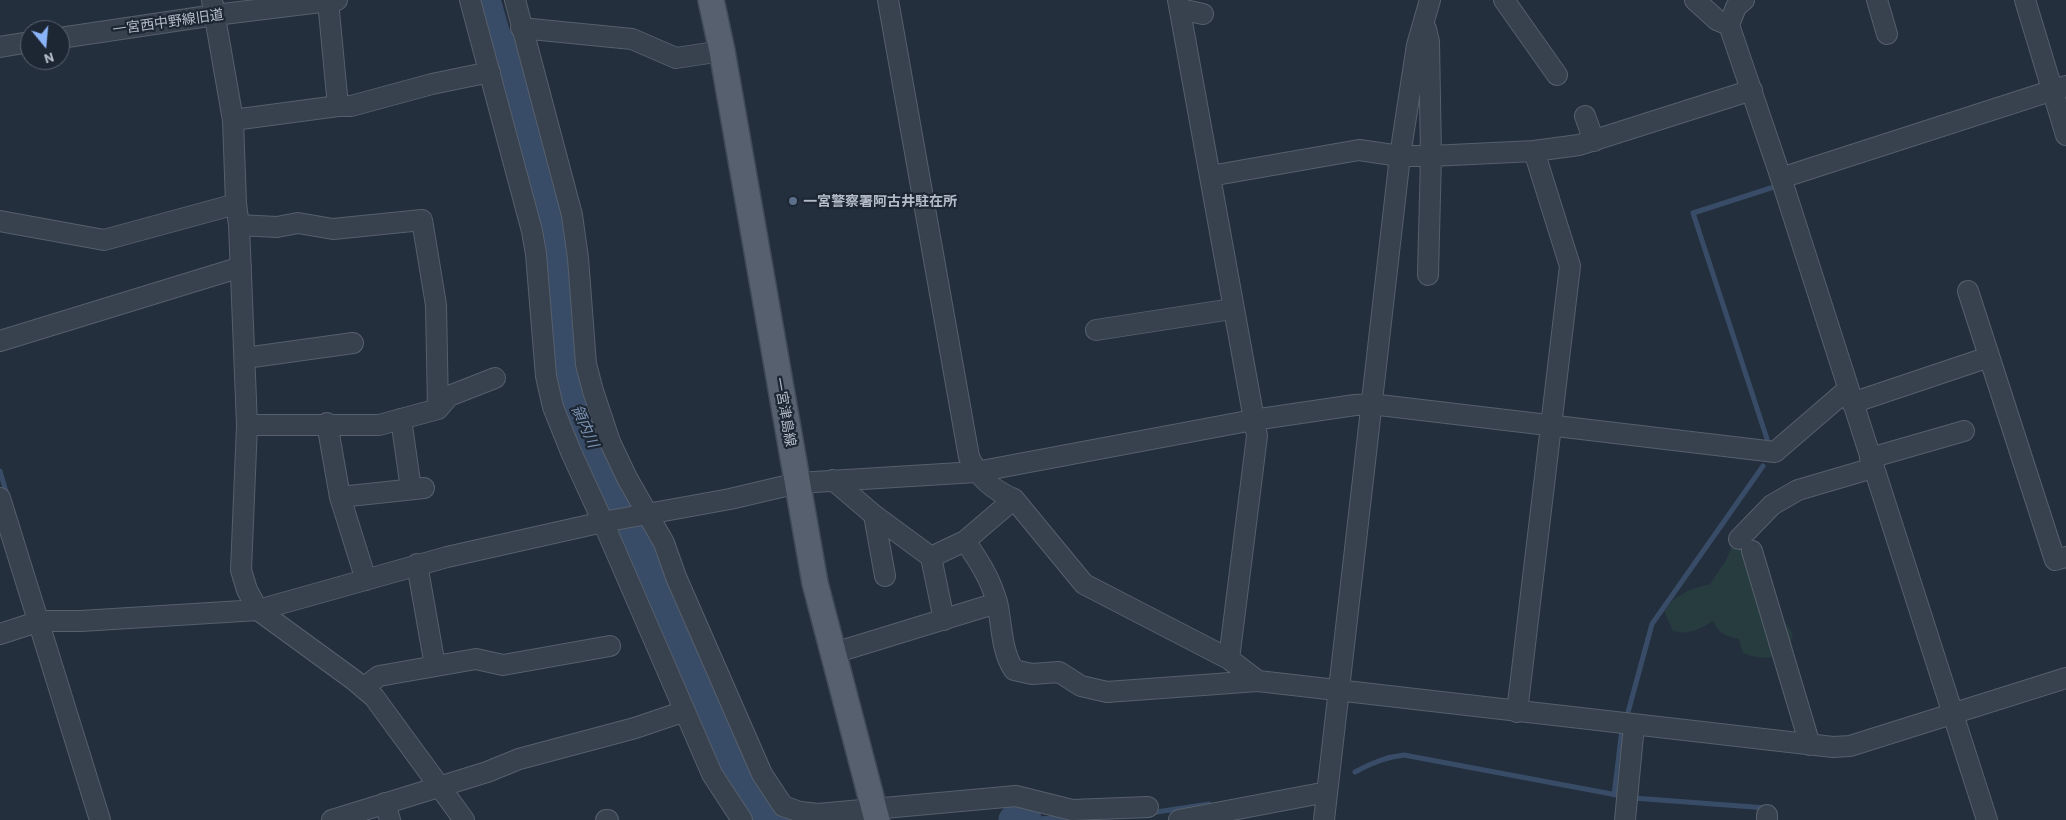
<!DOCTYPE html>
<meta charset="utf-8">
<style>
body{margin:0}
#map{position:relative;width:2066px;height:820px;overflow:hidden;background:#242f3e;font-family:Barlow,sans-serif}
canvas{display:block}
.north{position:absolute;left:20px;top:20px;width:50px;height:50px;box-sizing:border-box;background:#1d2633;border:1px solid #59626f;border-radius:50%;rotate:163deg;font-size:14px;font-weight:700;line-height:20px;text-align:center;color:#b4bcc9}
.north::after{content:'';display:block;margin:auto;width:18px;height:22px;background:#8ab4f8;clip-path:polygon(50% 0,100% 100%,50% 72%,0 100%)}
</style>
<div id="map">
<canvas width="2066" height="820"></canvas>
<div class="north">N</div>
</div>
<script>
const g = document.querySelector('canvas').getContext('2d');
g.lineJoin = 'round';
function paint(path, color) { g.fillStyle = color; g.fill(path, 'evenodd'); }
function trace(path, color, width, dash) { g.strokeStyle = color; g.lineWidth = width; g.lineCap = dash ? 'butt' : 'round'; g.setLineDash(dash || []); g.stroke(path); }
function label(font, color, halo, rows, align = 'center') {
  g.font = font + ' Barlow,"Noto Sans JP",sans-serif'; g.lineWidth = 4.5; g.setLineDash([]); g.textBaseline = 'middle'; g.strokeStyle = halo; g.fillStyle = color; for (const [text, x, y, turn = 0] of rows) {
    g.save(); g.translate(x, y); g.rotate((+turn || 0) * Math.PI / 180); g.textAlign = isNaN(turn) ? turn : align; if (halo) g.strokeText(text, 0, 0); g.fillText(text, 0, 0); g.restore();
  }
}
const green = new Path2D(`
 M1752,541L1781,617L1793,634L1788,652C1772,659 1760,660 1743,653L1739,639C1726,636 1718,633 1713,621C1699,630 1689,635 1673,631L1664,611L1674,599L1689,590L1710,584L1725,562L1733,544Z`);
const stream = new Path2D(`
 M1767,439L1693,213L1777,186
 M0,471L7,495
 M1627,716L1652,624L1763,466
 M1355,772C1371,763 1385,757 1404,755L1617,795
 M1614,795L1622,729
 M1633,798L1767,808
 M1150,813L1209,804
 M1026,820L1067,817`);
const river = new Path2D(`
 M485,0L495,35L510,59L558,238L564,326L573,399L739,779L755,803L776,820
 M1014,820L1026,819`);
const minor = new Path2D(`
 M212,0L233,120L236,204L239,225L247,425L241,570L247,590L258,610L354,680L374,697L464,820
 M470,0L532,231L536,254L546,376L553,407L571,452L603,522L712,774L742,820
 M515,0L572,215L578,258L586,364L593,391L610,442L627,478L664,543L676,577L762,774L783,806L800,812L818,814L1016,796L1072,810L1148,807
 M888,0L969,457C979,478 993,490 1014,499L1084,584L1229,659
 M1178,0L1257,436L1229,659L1258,681L1833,747L1850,746L2066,678
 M1504,0L1557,75
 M1695,0L1717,20L1729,25
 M1744,0L1736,7L1729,25L1781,178L1987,820
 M1877,0L1887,34
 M2025,0L2066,135
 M1180,9L1203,14
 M521,28L632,39L676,58L722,51
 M1426,29L1429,42L1431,156L1428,275
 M60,38L215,15L337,0
 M0,47L30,42
 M338,106H351L432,84L490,72
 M1585,116L1594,141
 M233,120L338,106L328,1
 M1210,176L1359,150L1400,156H1431L1534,151L1579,145L1752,90
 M1781,178L2066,86
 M0,221L104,240L236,204
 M239,225L277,227L298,223L333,229L422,220L436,305L438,409L379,425H247
 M1968,291L2055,560L2066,557
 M1096,330L1232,309
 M0,341L241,267
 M245,358L353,343
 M1852,403L1989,357
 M438,409L449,396L495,378
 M401,419L411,489
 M327,423L340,497L366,580
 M1870,458L1964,431
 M833,480L874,515L931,557L944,620
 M340,497L424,488
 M0,498L100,820
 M874,515L885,576
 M1739,539L1772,505L1798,490L1873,468
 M965,541C979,561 990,578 997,602C1002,624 1001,651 1014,670L1032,674L1059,672L1081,686L1107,692L1258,681
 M1752,551L1810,745
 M931,557L965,541L1014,499
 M417,564L435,666
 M0,634L40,621H81L258,610L447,557L603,522L730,499L798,483L976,472L1253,420L1355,405L1371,404L1775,452L1847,390
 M834,653L997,603
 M363,688L379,676L476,659L503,665L610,646
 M1517,712L1570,266L1534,151
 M385,803L390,820
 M332,820L487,772L519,759L635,728L685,711
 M606,820H608
 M1179,820L1327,792
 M1324,820L1400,156L1417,45L1430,0
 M1625,820L1634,725
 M1767,820V815`);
const major = new Path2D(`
 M711,0L722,51L815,583L877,820`);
const markers = [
 [793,201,5,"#5c6f8a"]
];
const streetNames = [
 ["一宮西中野線旧道",168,22,-8],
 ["一宮津島線",785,412,80]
];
const poiNames = [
 ["一宮警察署阿古井駐在所",803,201]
];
const waterNames = [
 ["領内川",585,426,66]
];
paint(green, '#263c3f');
trace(stream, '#394c67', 5);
trace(river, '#394c67', 31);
trace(minor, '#565f6c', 22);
trace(major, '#414a57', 28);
trace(minor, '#38414e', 20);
trace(major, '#56606e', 25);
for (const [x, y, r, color] of markers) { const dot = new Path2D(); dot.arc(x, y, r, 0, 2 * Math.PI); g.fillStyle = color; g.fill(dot); trace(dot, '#1d2633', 2); }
label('14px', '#b4bcc9', '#1d2633', streetNames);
label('bold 14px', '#b4bcc9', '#1d2633', poiNames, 'left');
label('italic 15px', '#7c92b1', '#1d2633', waterNames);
</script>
